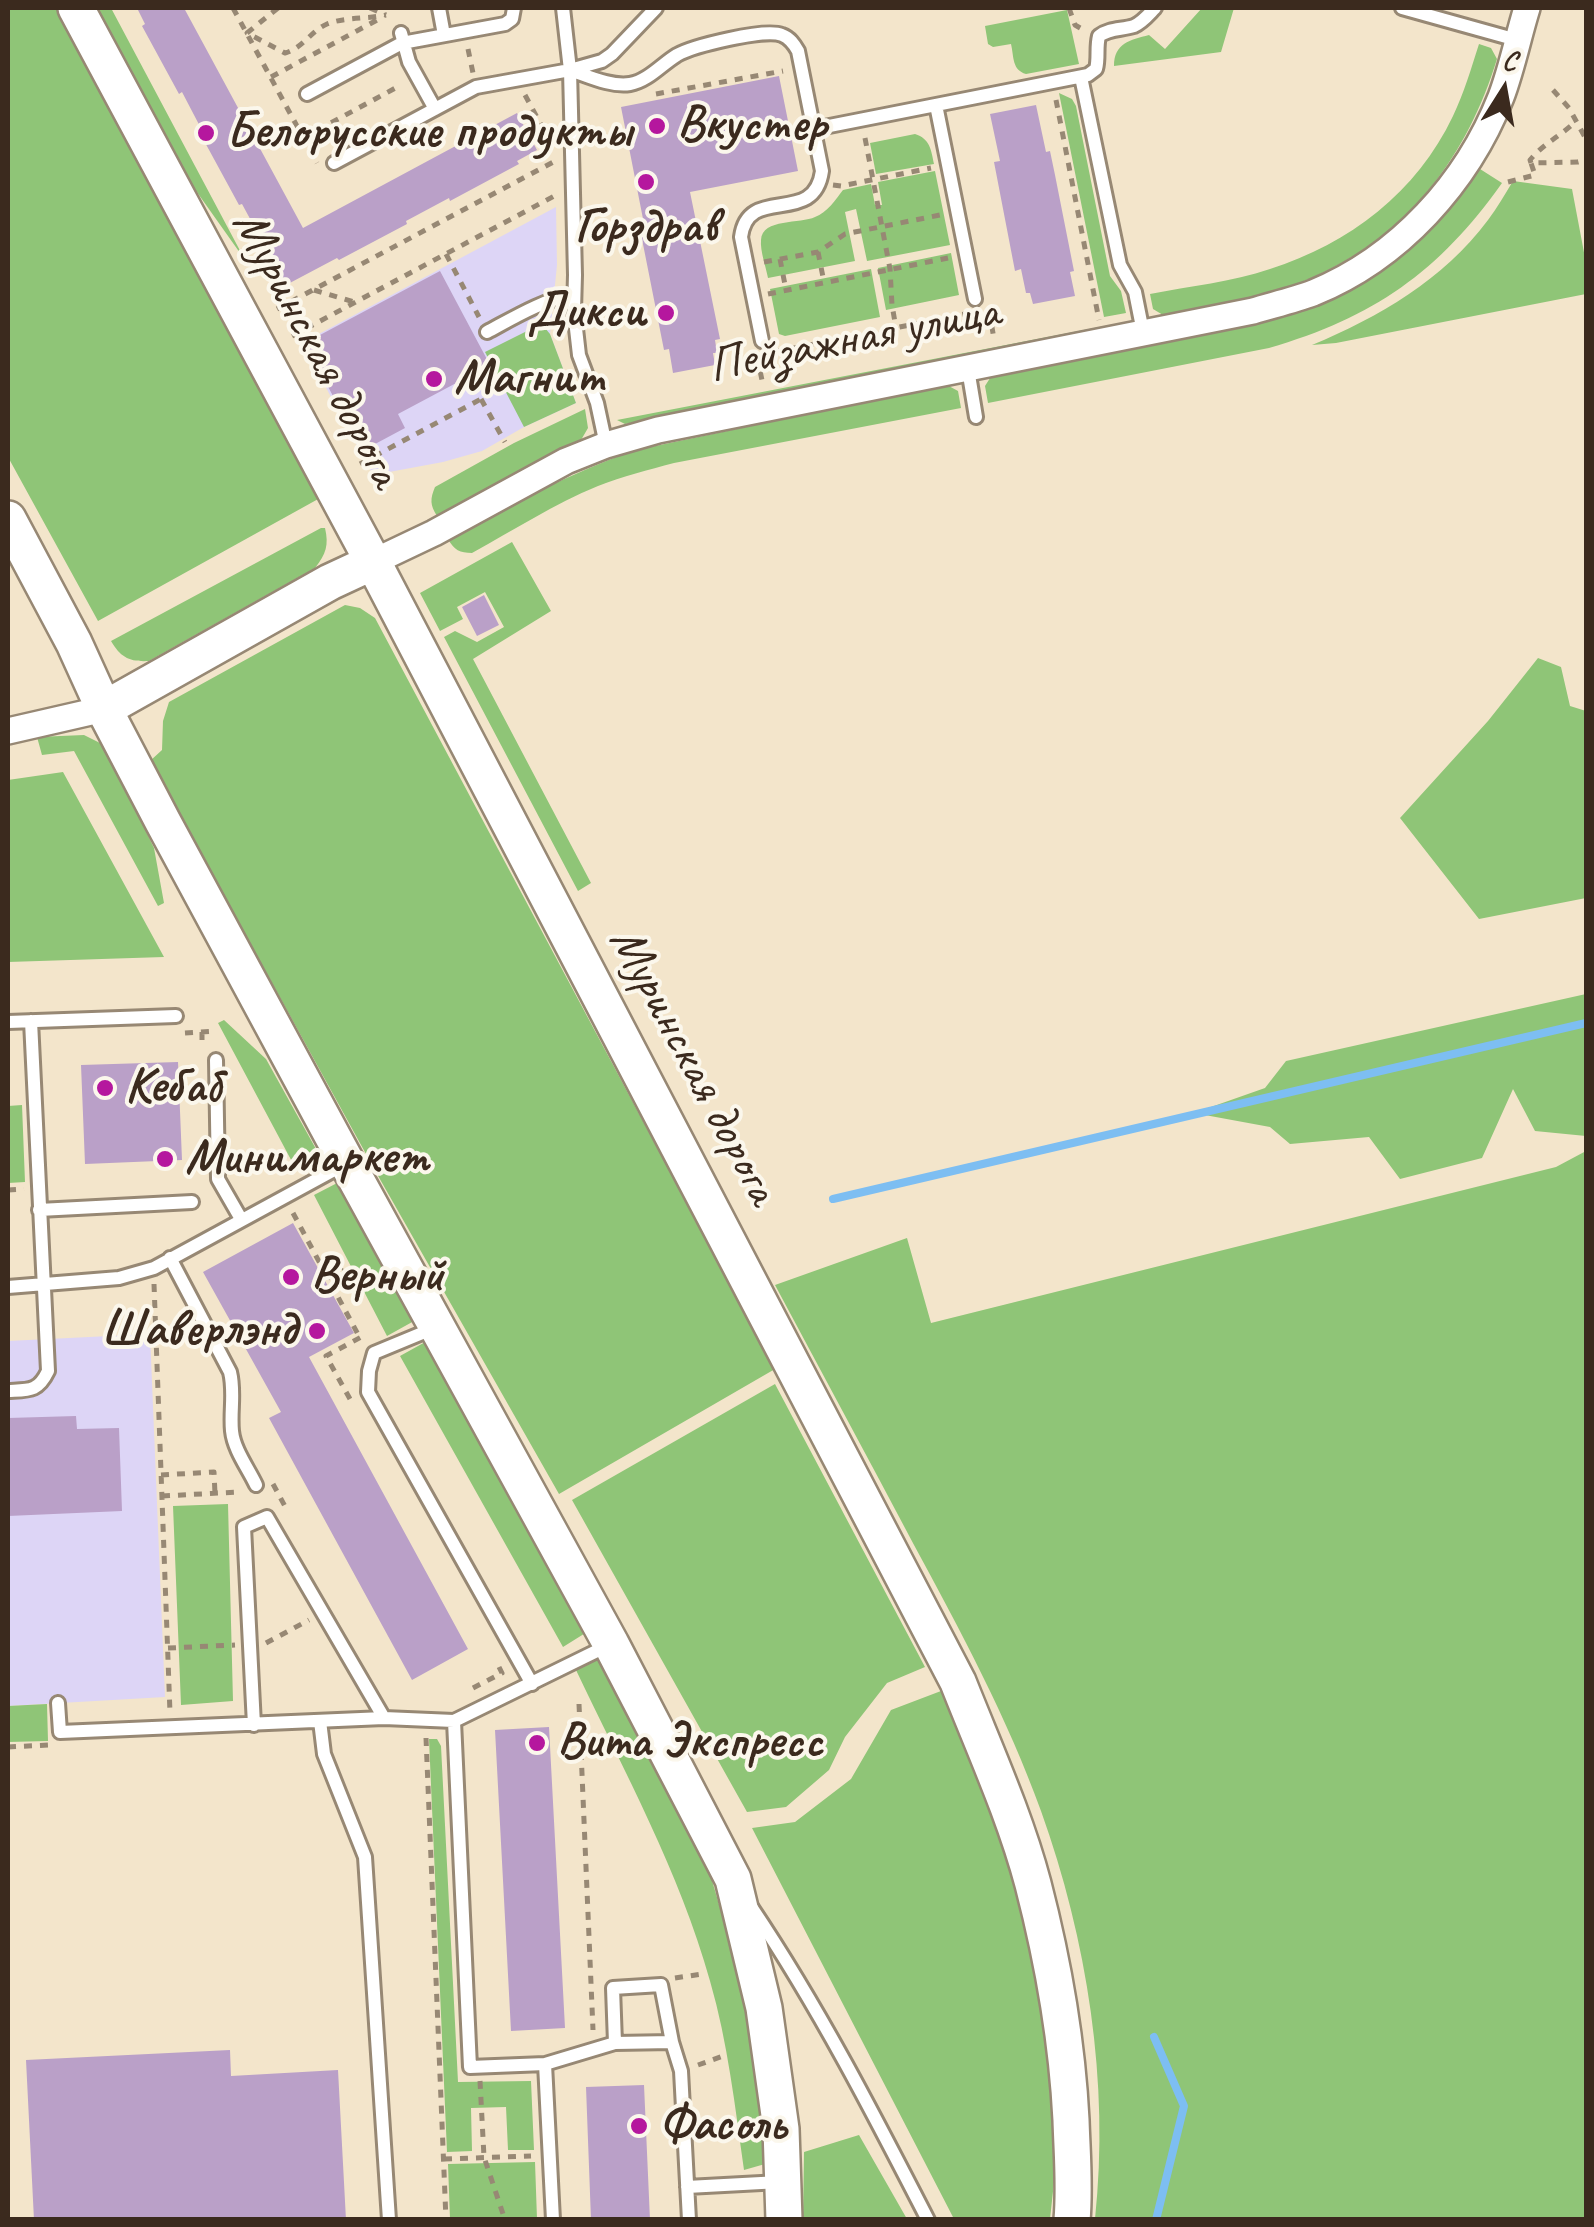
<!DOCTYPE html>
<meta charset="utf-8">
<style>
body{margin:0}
#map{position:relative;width:1594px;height:2227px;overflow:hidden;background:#f3e5cb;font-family:Caveat,sans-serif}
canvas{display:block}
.frame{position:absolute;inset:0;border:10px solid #3b2a1e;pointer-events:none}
.north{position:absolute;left:1454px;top:40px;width:100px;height:100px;-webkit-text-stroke:8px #fbf7ec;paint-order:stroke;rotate:11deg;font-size:28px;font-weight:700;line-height:40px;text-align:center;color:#3b2a1e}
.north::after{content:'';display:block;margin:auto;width:35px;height:45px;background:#3b2a1e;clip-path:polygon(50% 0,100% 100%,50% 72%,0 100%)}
</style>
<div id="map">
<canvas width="1594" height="2227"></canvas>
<div class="frame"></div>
<div class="north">С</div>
</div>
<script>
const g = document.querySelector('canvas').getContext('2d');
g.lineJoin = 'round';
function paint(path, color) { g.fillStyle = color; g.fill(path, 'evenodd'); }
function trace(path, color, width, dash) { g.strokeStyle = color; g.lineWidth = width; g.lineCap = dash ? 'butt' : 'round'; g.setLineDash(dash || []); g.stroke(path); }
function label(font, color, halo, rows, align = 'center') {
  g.font = font + ' Caveat,sans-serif'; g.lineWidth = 8; g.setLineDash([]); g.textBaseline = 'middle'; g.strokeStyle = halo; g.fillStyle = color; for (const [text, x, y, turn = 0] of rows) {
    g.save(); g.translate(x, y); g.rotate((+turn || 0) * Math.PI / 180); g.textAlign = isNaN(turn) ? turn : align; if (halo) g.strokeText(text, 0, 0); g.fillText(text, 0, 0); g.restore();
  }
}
const built = new Path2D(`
 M556,207L557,265L550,334L576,403L524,427L482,451L443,462L373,475L302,343Z
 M150,1334L165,1697L8,1706V1341Z`);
const green = new Path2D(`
 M8,8H57L320,498L98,621L8,457Z
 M95,8H111L245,260L182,171Z
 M1202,8H1234L1221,52L1114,66C1114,43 1130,40 1149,35L1165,49Z
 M1067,10L1079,64L1026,74C1012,70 1014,57 1011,44L993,47L988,44L985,26Z
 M1479,44L1491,48L1497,59C1468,154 1410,233 1318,275C1270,297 1214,305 1163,315L1153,309L1150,294C1190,286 1232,282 1270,269C1349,244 1417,192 1453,116C1464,93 1471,69 1479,44Z
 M1059,93L1072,99L1076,106L1110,276L1121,291L1126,313L1104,317Z
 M915,134C930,139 931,149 934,164L876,174L870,143Z
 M1480,169L1502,183C1439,272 1373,318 1269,348L988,403L985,386L992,375L1261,323C1362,293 1419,256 1480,169Z
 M935,171L950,245L867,261L856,209L845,212L855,261L768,278C766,267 760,251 761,240C762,218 801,224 815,217C827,213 836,199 843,190L871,184L875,205H882L878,182Z
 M1513,181L1572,189L1586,263V294L1336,343L1312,345C1379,317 1443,280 1488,220C1497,208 1505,194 1513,181Z
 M951,253L959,295L886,310L878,268Z
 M871,269L880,317L785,336L779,334L770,289Z
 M1120,323L625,424L617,420Z
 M537,326L545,328L550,334L576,403L524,427L485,352Z
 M947,385L958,391L961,408L674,463C648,470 623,476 598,486C554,504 514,530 472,553C460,553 454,550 448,539C510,506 569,473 636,450Z
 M585,409L588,428L581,440L548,455L437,516C430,505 430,499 435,487L514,443Z
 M321,528H325C329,545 326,554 315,568L149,661C130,662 121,658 111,641Z
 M512,542L551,611L473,659L591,883L578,891L444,637L455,631L477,642L504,627L485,592L457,607L463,619L440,631L420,593Z
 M345,605L360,608L375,618L775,1369L559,1494L377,1174L150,761L162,750L163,721L169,702Z
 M1538,658L1561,667L1570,706L1586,711V898L1479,919L1400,818L1488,721Z
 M84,735L104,745L154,848L164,903L158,906L74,751L42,755L37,737Z
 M63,772L164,957L8,962V780Z
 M1586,994V1136L1535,1131L1513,1089L1482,1158L1400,1179L1369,1137L1290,1144L1270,1127L1194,1113L1265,1088L1286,1061Z
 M224,1020L266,1059L321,1158L297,1171L218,1023Z
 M22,1105L25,1182L8,1183V1106Z
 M1586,1151V2219H1095C1110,2083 1087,1939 1041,1811C1008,1719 960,1630 914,1545C868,1458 821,1371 775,1285L907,1238L931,1323L1556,1167Z
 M341,1181L414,1321L387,1336L314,1195Z
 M427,1341L587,1632L563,1647L400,1356Z
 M775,1384L925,1667L887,1683L845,1737L829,1770L786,1807L747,1812L572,1500Z
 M228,1504L233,1701L181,1705L173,1506Z
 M602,1657L704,1853L723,1918L755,2054L765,2164L744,2170C735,2107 728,2043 710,1981C680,1873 624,1771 576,1670Z
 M941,1691L985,1791L1034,1940L1049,2029L1056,2164L1050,2219H954L752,1828L795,1822L851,1779L891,1710Z
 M47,1704L48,1741L8,1742V1706Z
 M429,1739H437L441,1746L458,2082L531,2081L534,2150H508L506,2107L471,2108L472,2151L447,2152Z
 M859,2135L907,2219H803L804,2152Z
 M535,2162L537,2219H450L448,2164Z`);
const stream = new Path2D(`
 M833,1199L1586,1023
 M1154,2037L1184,2106L1156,2220`);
const building = new Path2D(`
 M137,8H184L303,228L517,113L537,150L517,161L519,164L450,201L449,198L406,221L407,224L339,260L337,258L286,285L242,204L239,205L202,137L205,136L182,92L179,94L142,26L145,24Z
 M779,76L798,171L690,192L720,339L715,340L717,353H713L715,365L673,373L669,349L664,350L640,229H645L621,107Z
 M1036,105L1046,152L1050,151L1055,175L1074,271L1070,272L1075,296L1033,304L1030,293H1026L1021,269L1015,271L994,162L1000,161L990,114Z
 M440,271L490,365L398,414L405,428L362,451L305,343Z
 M484,595L499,625L477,636L462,607Z
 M178,1062L182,1160L85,1164L81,1065Z
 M293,1223L354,1333L309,1357L468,1649L412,1680L269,1418L281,1412L203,1272Z
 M76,1416L77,1429L119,1428L122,1511L8,1516V1418Z
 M549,1727L565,2028L511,2031L495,1730Z
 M230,2050L231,2076L338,2070L346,2220H34L26,2060Z
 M644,2085L650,2220H591L586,2087Z`);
const path = new Path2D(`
 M233,8L317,163
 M278,8L247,33L285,53C303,48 311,31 327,24C345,17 367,19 386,15
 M370,8L386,15
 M1069,8L1075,25L1082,29
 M468,49L473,73
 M271,77L379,19
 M1553,90L1569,108L1586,139
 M656,94L783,71
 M525,95L553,147
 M1056,100L1099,320
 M303,138L401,85
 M865,138L890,269L892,305L896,328
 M1531,163L1530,160C1542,145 1560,136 1574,123
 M1508,182L1535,175L1531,163L1578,162L1586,160
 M833,185L841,186L931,168
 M818,252L824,282
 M446,254L479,317
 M780,259L786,290
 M764,262L818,252L845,234L940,215
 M314,290L354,302
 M768,294L948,258
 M277,309L557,160
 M989,310L994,339
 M292,336L558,194
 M774,352L965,314
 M757,356L763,385
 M481,399L505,442
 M360,464L481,399C489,388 488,381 481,370
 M202,1032V1048
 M185,1033L215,1031
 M8,1190L24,1189
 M293,1213L360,1338
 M328,1278L344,1270
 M154,1284L170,1713
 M156,1327L188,1326
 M350,1399L326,1356L365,1335
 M161,1475L214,1472L215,1494
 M273,1484L287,1510
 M162,1496L239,1492
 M266,1643L309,1620
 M168,1648L235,1645
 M473,1688L502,1673L499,1667
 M579,1704L593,2030
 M426,1738L446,2220
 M8,1747L49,1745
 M675,1978L702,1974
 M698,2065L723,2056
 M480,2081L484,2157L505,2220
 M444,2159L531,2156`);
const lane = new Path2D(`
 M439,8L444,35
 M563,8L570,70L575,275L574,311L579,355L597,403L606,445
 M1402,8L1517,40
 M401,33L409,62L435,109
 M570,70C588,76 611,87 630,84C648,81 662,64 677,55C693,46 765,28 782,35C790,38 794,44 798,51L822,171C814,228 748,183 741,237L762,341
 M1081,77L1120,265L1135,292L1143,332
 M307,94L402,43L505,24L512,19L514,8
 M936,105L975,299
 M814,129L1088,75L1096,69C1099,58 1096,48 1099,36C1110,28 1121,30 1134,26C1143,22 1149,14 1155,8
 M334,163L476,87L570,70L602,61L612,54L656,8
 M487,332C515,317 543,300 574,294
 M968,369L976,417
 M8,1022L176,1016
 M216,1060L218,1179L241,1219
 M39,1210L192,1202
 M170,1258L230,1372C235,1392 230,1411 232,1431C234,1450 248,1468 256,1485
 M8,1287L119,1278L154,1268L347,1163
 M432,1329L374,1353L369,1371L368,1392L532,1684
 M8,1391C29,1390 38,1392 48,1371L31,1021
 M609,1645L454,1721L470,2067L545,2064L615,2043L672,2042L681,2071L689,2220
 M58,1703L60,1732L384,1718L454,1721
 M320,1721L324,1754L365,1857L389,2220
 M254,1725L244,1527L267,1517L384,1718
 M752,1908C819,2008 873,2113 928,2220
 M615,2043L613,1988L661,1985L672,2042
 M545,2064L553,2220
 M687,2187L780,2182`);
const street = new Path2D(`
 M373,562L434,533L566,461L606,445L658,430L1253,311C1273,305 1294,300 1313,293C1399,258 1467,183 1501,97C1512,68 1518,37 1527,8
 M8,731L104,709`);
const secondary = new Path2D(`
 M76,8L373,562L958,1682C984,1748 1015,1816 1033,1884C1053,1961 1067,2040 1071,2120C1072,2153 1075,2186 1072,2220
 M8,519L74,643L104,709L163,822L347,1163L611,1644L733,1879L764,2008L781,2129L784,2220
 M104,709L330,582L373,562`);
const markers = [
 [657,126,10,"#b5179e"],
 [206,133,10,"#b5179e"],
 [646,182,10,"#b5179e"],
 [666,313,10,"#b5179e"],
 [434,379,10,"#b5179e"],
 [105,1088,10,"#b5179e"],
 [165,1159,10,"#b5179e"],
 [291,1277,10,"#b5179e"],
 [317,1331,10,"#b5179e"],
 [537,1743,10,"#b5179e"],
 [639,2126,10,"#b5179e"]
];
const poiNames = [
 ["Вкустер",677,126],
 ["Белорусские продукты",226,133],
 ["Горздрав",646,228,"center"],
 ["Дикси",646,313,"right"],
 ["Магнит",454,379],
 ["Кебаб",125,1088],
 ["Минимаркет",185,1159],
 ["Верный",311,1277],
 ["Шаверлэнд",297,1331,"right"],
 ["Вита Экспресс",557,1743],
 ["Фасоль",659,2126]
];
const streetNames = [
 ["Пейзажная улица",854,340,-11],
 ["Муринская дорога",316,349,62],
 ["Муринская дорога",693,1066,62]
];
paint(built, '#ddd5f6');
paint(green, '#8fc577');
trace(stream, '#7dbef2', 8);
paint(building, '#baa0c8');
trace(lane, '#978874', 18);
trace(street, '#978874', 30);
trace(secondary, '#978874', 40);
trace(path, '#978874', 5, [8, 8]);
trace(lane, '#fff', 12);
trace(street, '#fff', 25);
trace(secondary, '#fff', 35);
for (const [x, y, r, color] of markers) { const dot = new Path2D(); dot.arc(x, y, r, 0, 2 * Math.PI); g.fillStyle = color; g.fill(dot); trace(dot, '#fbf7ec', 4); }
label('bold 50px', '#3b2a1e', '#fbf7ec', poiNames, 'left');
label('50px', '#3b2a1e', '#fbf7ec', streetNames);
</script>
